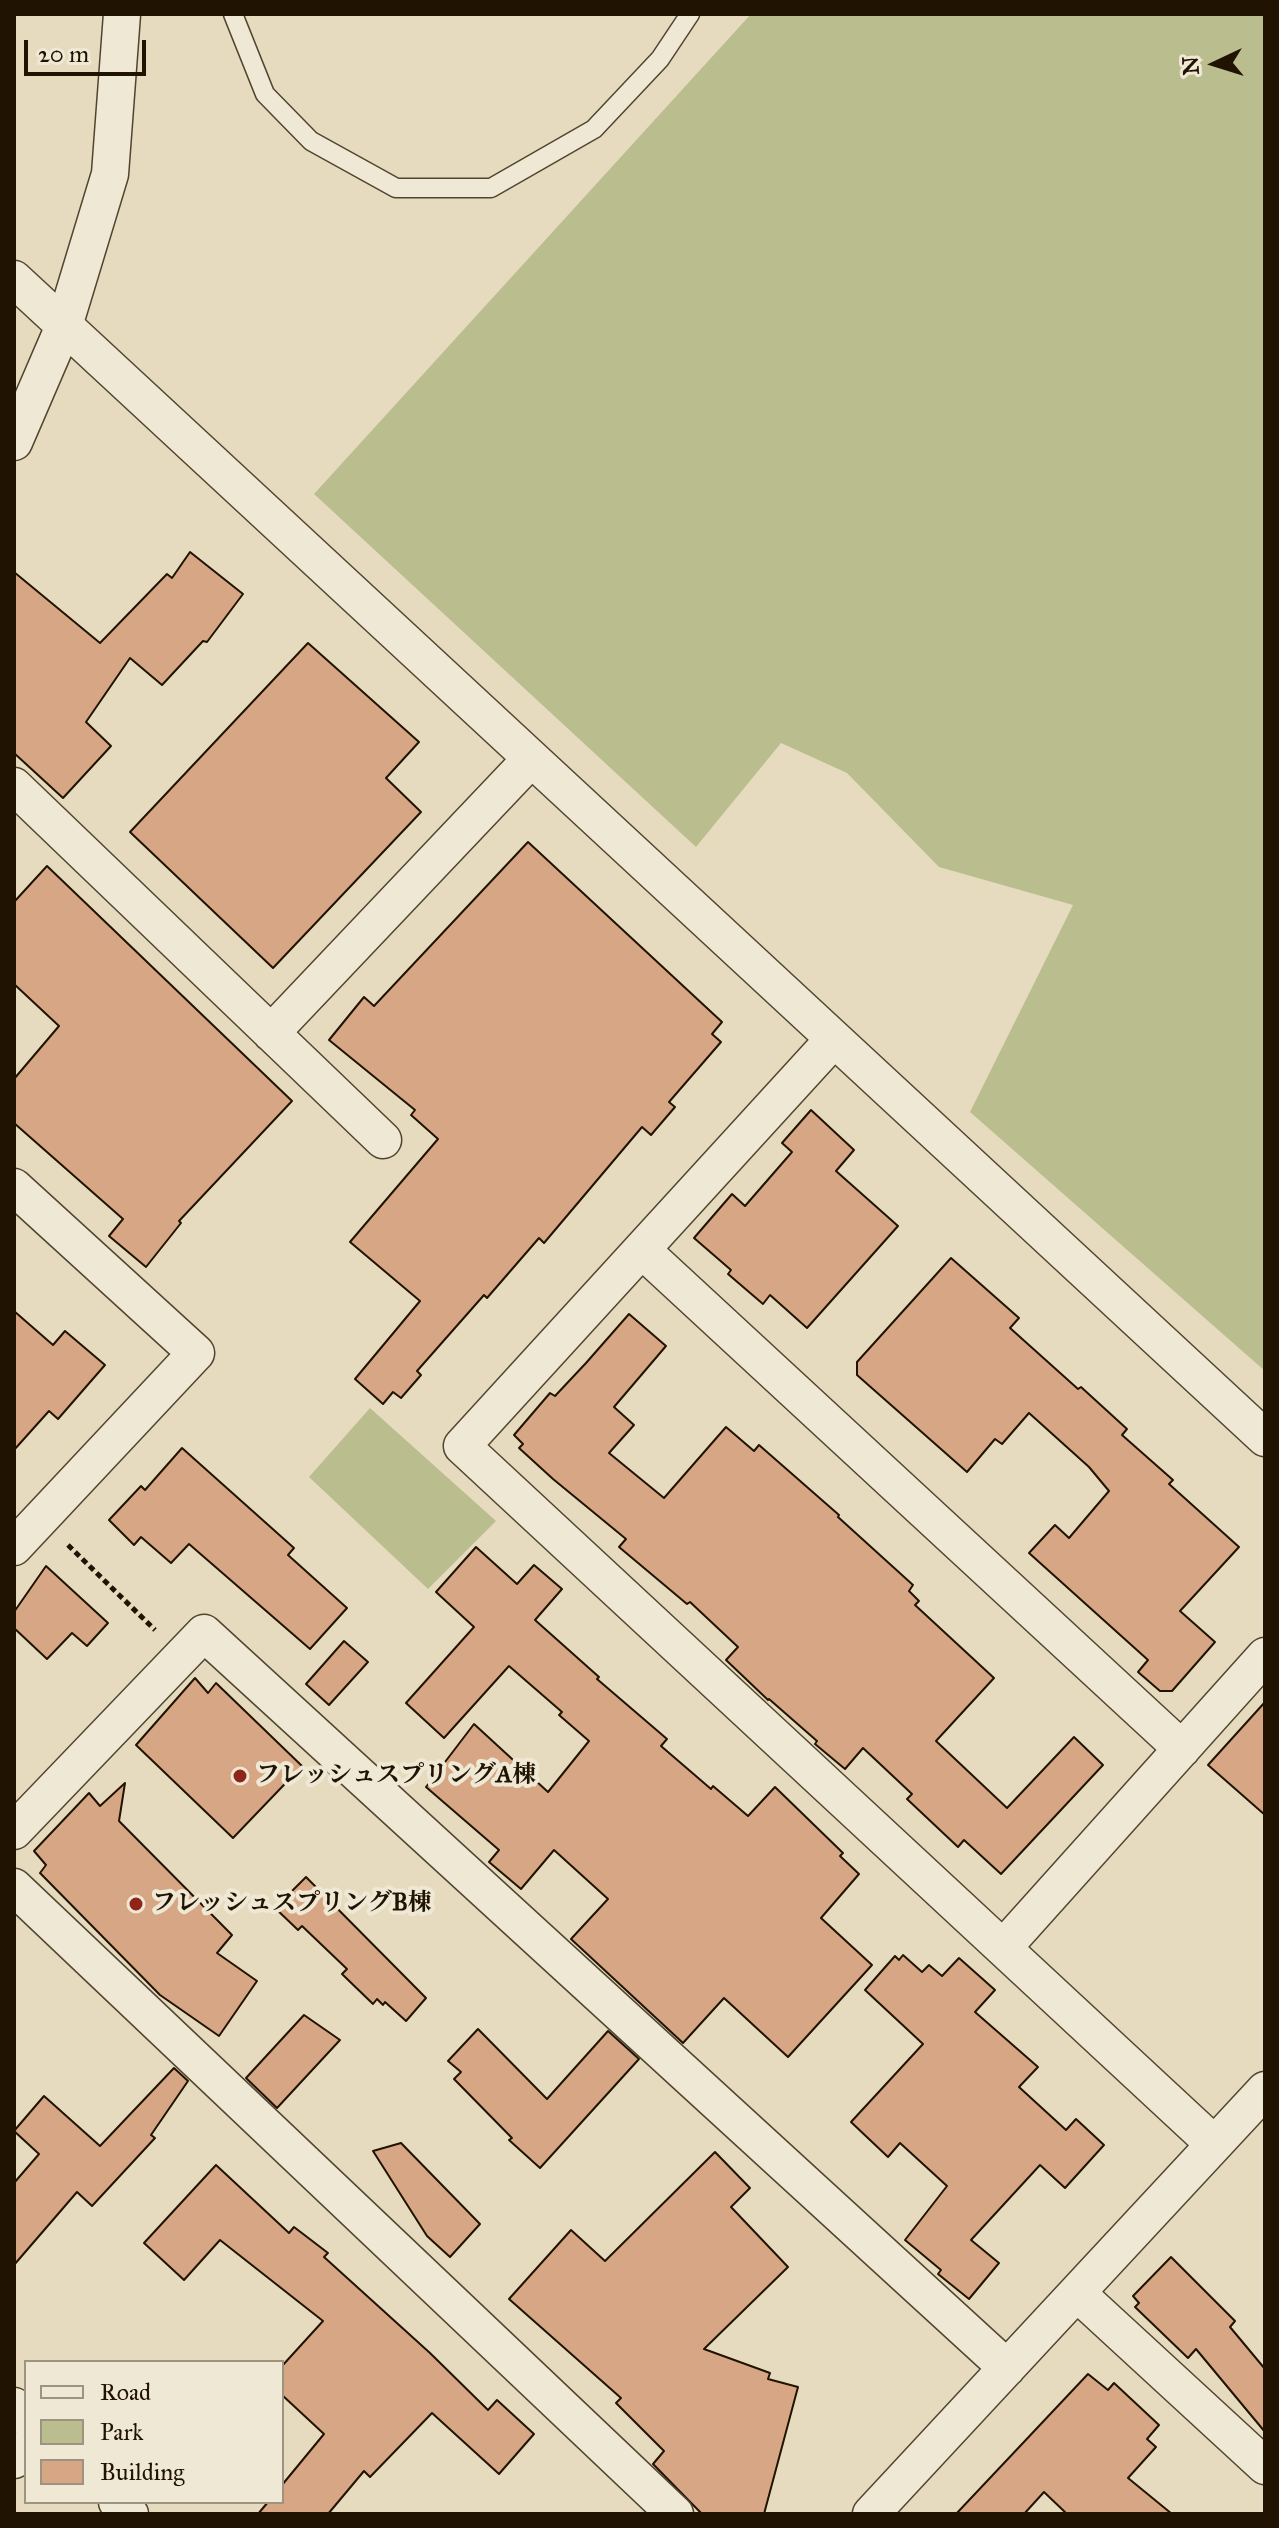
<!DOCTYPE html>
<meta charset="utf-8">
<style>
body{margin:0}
#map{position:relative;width:1279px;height:2528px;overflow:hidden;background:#e7dbbf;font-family:"IM FELL Great Primer",serif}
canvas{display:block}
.frame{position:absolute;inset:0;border:16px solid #211301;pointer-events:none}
.legend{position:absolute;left:24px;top:2360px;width:260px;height:144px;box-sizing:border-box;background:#efe8d5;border:2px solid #9d9380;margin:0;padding:10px 14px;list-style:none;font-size:24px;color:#211301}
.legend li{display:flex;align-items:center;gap:16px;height:40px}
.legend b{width:40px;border:2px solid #9d9380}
.north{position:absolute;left:1175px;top:24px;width:80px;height:80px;-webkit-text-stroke:6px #efe8d5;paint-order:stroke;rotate:266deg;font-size:22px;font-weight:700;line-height:32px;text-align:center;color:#211301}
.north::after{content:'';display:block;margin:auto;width:28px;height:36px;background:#211301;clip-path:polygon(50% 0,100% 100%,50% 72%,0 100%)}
.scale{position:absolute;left:24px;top:40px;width:122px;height:36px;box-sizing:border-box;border:4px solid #211301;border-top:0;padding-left:10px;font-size:24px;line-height:28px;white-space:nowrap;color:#211301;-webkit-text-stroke:6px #efe8d5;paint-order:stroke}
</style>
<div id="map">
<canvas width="1279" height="2528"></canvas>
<div class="frame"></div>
<ul class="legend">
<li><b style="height:10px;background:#efe8d5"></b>Road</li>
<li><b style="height:22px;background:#babe8e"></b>Park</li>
<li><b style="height:22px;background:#d6a685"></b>Building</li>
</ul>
<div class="north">N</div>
<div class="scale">20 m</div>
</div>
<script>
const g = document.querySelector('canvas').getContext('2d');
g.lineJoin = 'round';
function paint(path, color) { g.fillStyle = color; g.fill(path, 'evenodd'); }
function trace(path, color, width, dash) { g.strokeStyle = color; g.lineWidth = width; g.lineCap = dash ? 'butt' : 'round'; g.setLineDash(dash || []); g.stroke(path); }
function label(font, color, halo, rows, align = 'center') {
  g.font = font + ' "IM FELL Great Primer","Noto Serif JP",serif'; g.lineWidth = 8; g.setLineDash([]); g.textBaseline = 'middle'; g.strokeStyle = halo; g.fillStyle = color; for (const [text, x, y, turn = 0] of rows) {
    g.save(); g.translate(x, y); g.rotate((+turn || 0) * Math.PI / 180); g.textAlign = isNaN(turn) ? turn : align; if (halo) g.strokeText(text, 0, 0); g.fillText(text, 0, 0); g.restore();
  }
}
const green = new Path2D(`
 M751,14H1265V1371L970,1112L1073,905L939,867L847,773L781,743L696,847L314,494Z
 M370,1408L496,1521L428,1589L309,1477Z`);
const building = new Path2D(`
 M190,552L243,594L207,642L203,641L162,685L130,658L86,722L111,746L63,798L14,753V572L100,643L167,574L172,578Z
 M308,643L419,742L386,778L421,812L273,968L130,832Z
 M528,842L722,1022L712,1034L721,1042L669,1102L675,1107L651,1135L642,1127L544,1243L539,1238L487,1298L484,1295L417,1371L421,1375L401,1398L393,1392L383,1404L355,1379L420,1301L350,1242L438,1139L411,1115L415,1110L329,1040L364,997L374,1006Z
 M47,866L292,1101L179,1221L181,1223L146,1267L109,1236L123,1219L14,1123V1079L59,1026L14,984V902Z
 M811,1110L854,1150L836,1171L898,1226L807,1328L770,1295L763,1304L728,1274L731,1270L694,1238L732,1194L745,1206L792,1152L782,1143Z
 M951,1258L1019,1318L1010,1328L1078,1389L1081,1387L1127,1429L1122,1435L1173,1480L1169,1484L1239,1547L1180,1611L1215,1642L1172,1691H1160L1138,1672L1148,1660L1029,1553L1055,1525L1069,1538L1109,1491L1089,1467L1029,1413L1002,1444L995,1439L967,1472L857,1375V1362Z
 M14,1311L53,1345L65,1331L105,1365L58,1419L49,1411L14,1450Z
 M629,1314L666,1346L614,1407L634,1425L609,1453L664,1498L726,1427L754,1451L759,1445L839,1515L838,1517L913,1585L909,1591L919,1601L915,1605L994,1678L936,1741L1007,1808L1074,1737L1103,1765L1001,1874L964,1840L958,1847L907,1799L912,1794L863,1748L845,1769L815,1744L817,1741L769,1699L768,1700L726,1660L738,1647L690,1602L687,1604L619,1547L626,1539L553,1479L519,1448L523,1444L514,1435L550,1393L555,1396L586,1363Z
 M182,1448L294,1548L288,1555L347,1608L310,1649L189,1544L171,1563L141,1537L134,1545L109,1520L141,1486L145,1490Z
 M476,1547L517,1584L534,1565L562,1589L535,1620L599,1677L597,1679L667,1739L661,1746L711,1789L713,1786L748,1816L775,1787L843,1853L840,1856L859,1874L821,1918L872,1965L788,2057L724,1998L683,2043L571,1939L608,1899L554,1850L521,1889L489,1862L499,1850L426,1787L474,1724L548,1792L589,1741L559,1715L562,1712L509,1666L444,1738L406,1703L474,1627L436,1592Z
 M46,1566L108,1623L87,1646L72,1633L47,1659L14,1628V1612Z
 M344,1641L368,1662L329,1705L306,1684Z
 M195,1678L208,1693L216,1683L302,1766L233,1838L136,1745Z
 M1265,1702V1815L1208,1765Z
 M125,1783L119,1821L232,1935L217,1953L257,1981L219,2036L160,1995L40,1873L46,1865L34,1851L89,1793L100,1806Z
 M306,1877L426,1998L406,2021L385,2002L383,2005L377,1999L373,2004L342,1974L347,1969L302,1926L298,1930L275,1908Z
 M903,1955L922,1972L929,1965L942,1976L959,1958L995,1990L975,2012L1038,2067L1019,2087L1066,2130L1076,2119L1104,2145L1065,2188L1040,2165L971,2240L999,2263L969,2299L938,2274L941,2270L905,2240L947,2186L900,2143L888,2157L851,2122L923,2044L865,1990L895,1956L899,1960Z
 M304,2015L340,2040L277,2108L246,2078Z
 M478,2029L547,2099L608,2031L639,2059L540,2168L509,2140L512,2138L454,2079L461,2072L448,2061Z
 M174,2068L188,2081L151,2135L155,2138L92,2206L77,2192L14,2265V2183L39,2154L14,2131L44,2096L100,2146Z
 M401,2143L480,2224L450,2257L427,2236L373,2151Z
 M715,2152L750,2188L731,2207L788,2267L704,2349L770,2373L768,2379L798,2387L764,2514H702L653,2464L664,2451L616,2403L621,2398L509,2299L571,2230L605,2261Z
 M216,2165L289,2233L294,2227L328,2253L324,2257L430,2353L488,2410L497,2400L534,2434L499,2474L432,2413L370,2477L364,2471L328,2514H258L268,2502H282V2485L324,2434L282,2395V2366L323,2321L220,2240L184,2280L144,2243Z
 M1171,2257L1235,2321L1230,2327L1265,2369V2432L1196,2349L1188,2358L1135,2307L1139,2303L1133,2296Z
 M1088,2374L1108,2390L1114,2383L1159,2425L1147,2439L1156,2447L1128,2478L1172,2514H1067L1044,2492L1024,2514H956Z`);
const path = new Path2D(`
 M68,1545L155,1630`);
const service = new Path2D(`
 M233,14L265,94L311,141L396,188H491L594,129L660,59L690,14`);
const minor = new Path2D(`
 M14,279L1265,1438
 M14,442L64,326L110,174L122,14
 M14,786L383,1140
 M271,1033L531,759
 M834,1039L462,1446L1214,2144
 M14,1187L196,1353L14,1547
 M642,1250L1182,1749
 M14,1831L204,1633L1007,2368
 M14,1887L675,2514
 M1003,1948L1265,1656
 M1077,2293L1265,2466
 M14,2406L26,2417
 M14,2460L26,2447
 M117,2502L130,2514
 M871,2514L1265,2090`);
const markers = [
 [240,1776,8,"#8f2418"],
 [136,1904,8,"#8f2418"]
];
const poiNames = [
 ["フレッシュスプリングA棟",256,1776],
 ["フレッシュスプリングB棟",152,1904]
];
paint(green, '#babe8e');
paint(building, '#d6a685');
trace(building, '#211301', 2);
trace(service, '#524530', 21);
trace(minor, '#524530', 39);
trace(path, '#211301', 5, [6, 4]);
trace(service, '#efe8d5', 18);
trace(minor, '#efe8d5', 36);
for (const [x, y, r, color] of markers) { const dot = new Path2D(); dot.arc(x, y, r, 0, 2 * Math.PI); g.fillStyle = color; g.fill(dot); trace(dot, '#efe8d5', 3); }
label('bold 24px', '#211301', '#efe8d5', poiNames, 'left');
</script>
